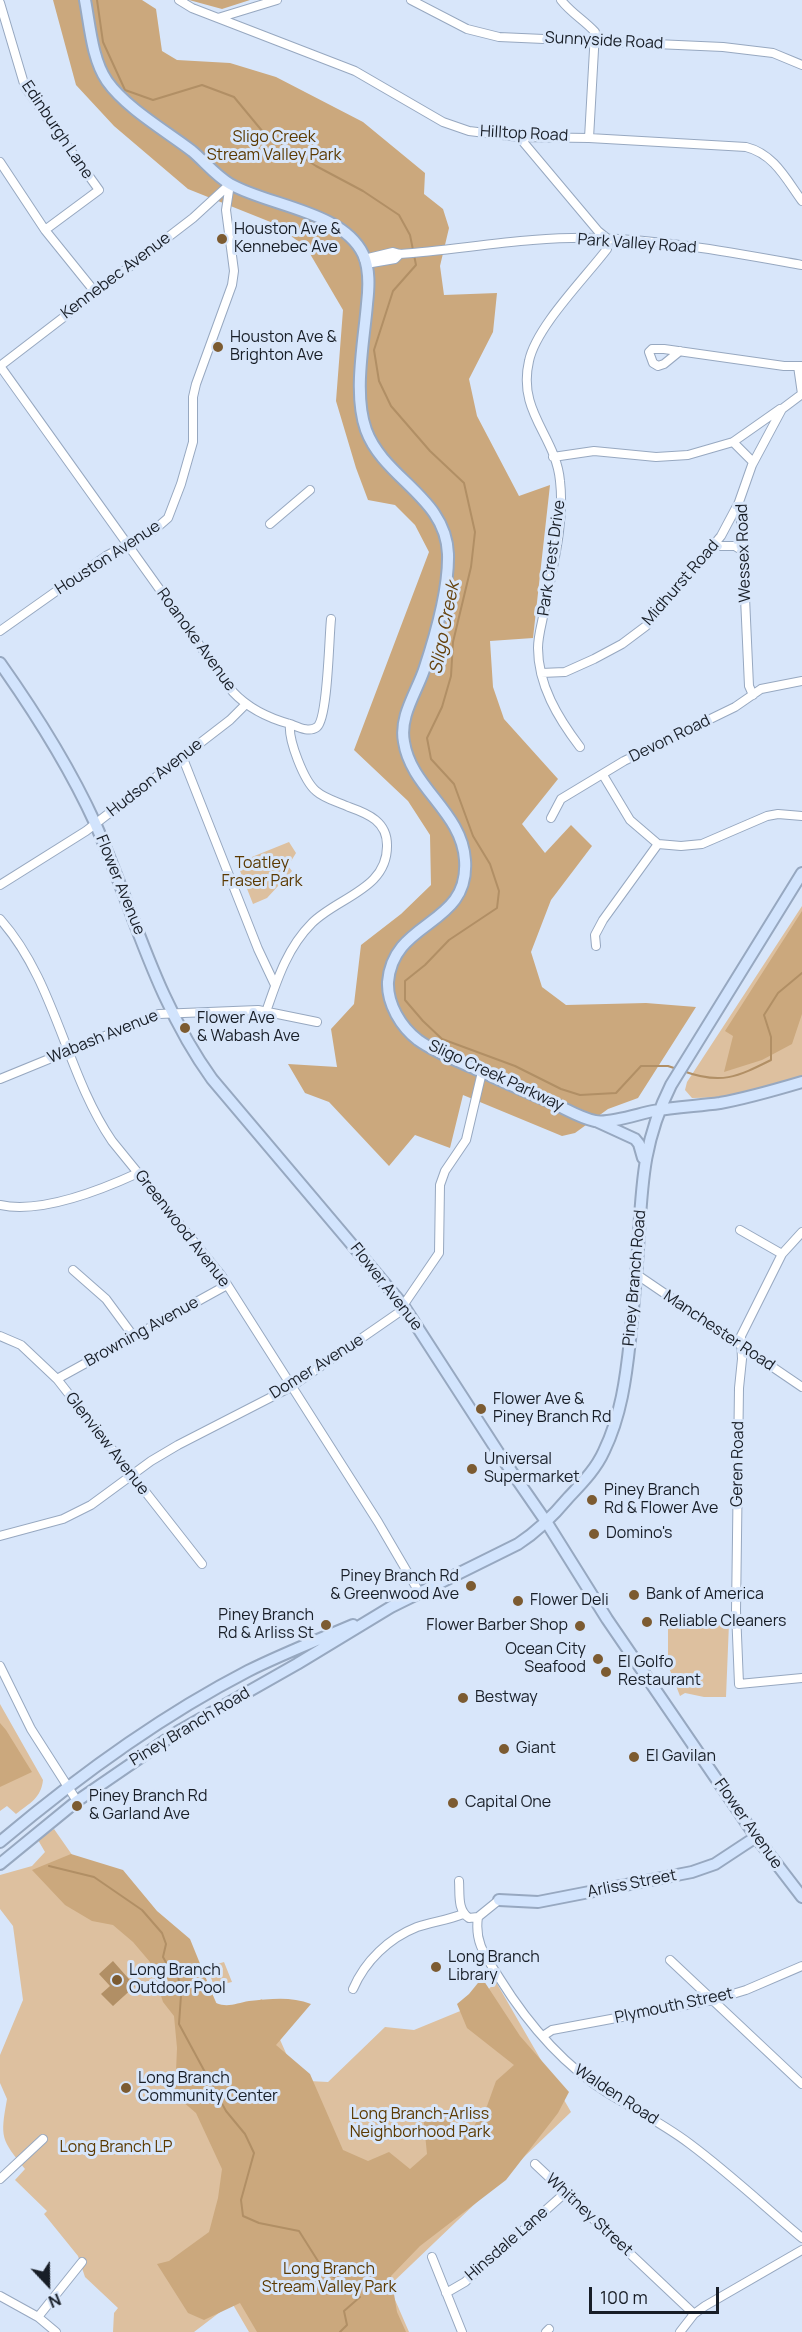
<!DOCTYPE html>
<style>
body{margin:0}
#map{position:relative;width:802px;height:2332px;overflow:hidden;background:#d8e6fa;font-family:Manrope,sans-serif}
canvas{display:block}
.north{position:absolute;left:18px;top:2254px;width:60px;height:60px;-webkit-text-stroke:4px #d8e6fa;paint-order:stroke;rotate:158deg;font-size:16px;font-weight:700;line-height:24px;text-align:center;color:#181e27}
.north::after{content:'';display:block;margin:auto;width:21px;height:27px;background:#181e27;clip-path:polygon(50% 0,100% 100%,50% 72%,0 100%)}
.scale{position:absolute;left:589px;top:2287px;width:130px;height:27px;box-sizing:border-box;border:3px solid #181e27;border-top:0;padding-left:8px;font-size:18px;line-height:21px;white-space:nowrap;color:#181e27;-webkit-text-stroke:4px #d8e6fa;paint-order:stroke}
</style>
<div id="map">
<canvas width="802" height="2332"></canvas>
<div class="north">N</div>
<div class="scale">100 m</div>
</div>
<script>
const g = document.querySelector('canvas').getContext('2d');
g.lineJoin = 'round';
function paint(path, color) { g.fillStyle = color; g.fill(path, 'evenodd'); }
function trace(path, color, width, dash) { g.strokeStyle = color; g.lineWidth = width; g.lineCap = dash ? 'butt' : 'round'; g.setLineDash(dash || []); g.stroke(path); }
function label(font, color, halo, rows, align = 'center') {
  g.font = font + ' Manrope,sans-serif'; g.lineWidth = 6; g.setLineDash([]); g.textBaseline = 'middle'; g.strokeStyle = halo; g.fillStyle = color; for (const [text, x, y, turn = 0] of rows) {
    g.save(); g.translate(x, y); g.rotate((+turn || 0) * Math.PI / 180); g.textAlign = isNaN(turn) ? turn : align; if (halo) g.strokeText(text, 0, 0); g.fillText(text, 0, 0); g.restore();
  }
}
const green = new Path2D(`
 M289,842L296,853L288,866L292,871L267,898L253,904L237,863Z
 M802,906V1080L733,1097L692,1098L685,1090L687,1082Z
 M729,1623L726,1697H704L685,1693L680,1696L668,1665V1625Z
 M0,1704L43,1780C41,1798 30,1803 16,1814L7,1806L0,1811Z
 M54,1829L75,1859L209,1987L222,2015L262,1999L289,2060L309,2081L328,2082L385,2027L414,2030L470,2007L496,1982L571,2112L389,2286L409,2332H249L232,2303L194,2332H113L114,2313L118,2308L85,2277L78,2256L44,2214L47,2211L15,2180L25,2169C1,2139 0,2138 7,2099L0,2083V2055L23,2000L13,1926L0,1909V1875L32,1866L45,1852L38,1840Z
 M224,1962L232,1982L214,1986L207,1967Z`);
const forest = new Path2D(`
 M53,0H142L156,9L162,51L177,60L230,63L276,77L363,122L425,173L424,194L443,209L449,228L440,266L444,295L497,293L493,332L469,379L477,416L519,496L550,485L533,638L490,641L493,687L504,719L558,779L522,824L545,853L571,825L592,846L551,900L531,952L542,987L566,1005L646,1003L696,1007L638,1098L608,1109L575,1133L562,1136L463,1095L450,1148L415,1135L389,1166L329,1102L305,1093L288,1064L337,1067L331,1029L354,1004L361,945L401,914L431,885L430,835L408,801L354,750L429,552L415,525L395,505L368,500L356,468L336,401L343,310L306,247L273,223L188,189L114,126L76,85Z
 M189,0H250L222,9Z
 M802,911V1014L792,1044L762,1060L724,1072L733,1036L725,1031Z
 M0,1723L6,1730L32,1772L0,1787Z
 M71,1854L123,1870L157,1911L190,1939L216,2003C228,2008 237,2003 249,2001C270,1999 291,1996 311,2004L276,2045L310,2074L343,2150L368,2161L389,2152L410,2169L427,2154L423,2114L432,2110L468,2135L487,2106L496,2081L514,2065L467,2028L457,2004L469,1994L482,1978L520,2036L569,2092L558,2113L506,2180L420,2246L391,2276L397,2312L406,2332H257L240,2303L204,2320L188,2313L157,2264L169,2261L209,2232L218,2198L222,2169L196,2113L175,2095L177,2048L174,2016L163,2002L150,1962L133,1942L113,1925L92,1921L65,1905L32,1870Z`);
const water = new Path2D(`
 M113,1961L135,1986L113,2006L101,1994L110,1986L99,1974Z`);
const stream = new Path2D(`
 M97,0L103,42L125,90L153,100L202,85L234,97L263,132L316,166L363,191L399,215L410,235L413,250
 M414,255L416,265L393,291L374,350L379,381L391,406L430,451L464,483L475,532L471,567L453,642L451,676L442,707L427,738L431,759L454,784L473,836L490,864L499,891L497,908L449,940L425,965L405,981V1000L423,1021L442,1039L515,1066L561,1089L580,1095L616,1093L641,1066H668L677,1069
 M683,1071C721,1085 737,1077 771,1060V1037L764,1015L778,993L802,973
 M49,1866L94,1877L142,1910L162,1933L166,1944L163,1957L168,1966L178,1975L181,1995L179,2024L226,2111L245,2134L254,2153L241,2200L243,2216L259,2223L299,2231L323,2269L360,2297L344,2311L347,2325L340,2332`);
const street = new Path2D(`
 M179,0L192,8L355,71L443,122L469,131L519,137L589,138L746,147C774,154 786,179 802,201
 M411,0L467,29L499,37L723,47L773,53L802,65
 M561,0C571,13 584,20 595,32L589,138
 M0,3L25,87L99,190L45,230
 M218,18L277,0
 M519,137L598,231L608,239L607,249C585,278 536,327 529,361C517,412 556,436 560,481C565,524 552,569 544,612C542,623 538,636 538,648C538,685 558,718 580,747
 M0,162L45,230L95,292
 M364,259L393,252L400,254C465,249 532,236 597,238C666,240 734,253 802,265
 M366,264L395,259L400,254
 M680,351L664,364L658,366L653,363L649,352L652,349H664L784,366H802
 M0,366L233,692C249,709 268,718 290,724C288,740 304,781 316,791C325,799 338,802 349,807C369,814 387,822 387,845C388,889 338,897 312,923C287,948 277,980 266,1012
 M0,366L193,218L230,184
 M798,366L802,394
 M733,442L753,462
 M553,457L594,451L656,457L688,455L733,442L780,409
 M270,524L310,490
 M714,546H735L743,551
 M0,631L106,556L153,531L168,518L181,484L193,442V397L196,384L232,285L234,271L226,210L230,184
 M541,673L565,672L594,659L622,644L646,626L721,536L738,504
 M753,695L749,686L742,531L739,502L752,465L782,409L802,394
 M290,724C298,727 309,733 317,727C328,718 329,636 331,619
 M182,756L258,949L275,985
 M603,775L630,820L658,844L681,846L702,844L767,816L778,814L802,816
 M551,818L561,799L624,761L735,707L761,689L802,681
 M0,885L86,831L230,720L245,705
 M0,919C56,982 65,1072 112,1141L221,1275L378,1522L419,1592
 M596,946L595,935L603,920L658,844
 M0,1079L159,1014L258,1010L317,1022
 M0,1205C41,1214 101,1190 138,1173
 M740,1230L782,1254L802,1232
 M782,1254L741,1336L742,1359L739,1388L736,1611L739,1684L802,1678
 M73,1270L106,1299L134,1337
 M636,1274L802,1387
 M0,1336L21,1345L57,1379L202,1564
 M57,1379L227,1285
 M0,1536L63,1519L91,1505L151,1461L178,1445L291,1387L398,1313L439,1253L440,1185L445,1171L466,1140L482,1072
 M0,1666L31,1729L77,1801
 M459,1881C460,1894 457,1910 469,1918L478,1917L499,1900
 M478,1917C474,1944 487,1958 500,1979C528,2024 563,2065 609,2094C636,2110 665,2125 690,2144C729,2173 765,2207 802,2238
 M670,1960L802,2084
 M353,1989C365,1961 389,1938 417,1927C432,1922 448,1920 463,1914
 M543,2036L552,2030L713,2000L746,1990L802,1966
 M535,2164L694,2314
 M0,2179L43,2139
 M432,2257L462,2332
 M446,2293L465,2282L565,2193
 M0,2296L38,2317L56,2332
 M38,2317L82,2262
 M546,2332L549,2329
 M680,2332L694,2314L705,2306L802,2250`);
const secondary = new Path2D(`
 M85,0C90,26 92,59 107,81C126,108 166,131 192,151C204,161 216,176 230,184C269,206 342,211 363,254C370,269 369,287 367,304C364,341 353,394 366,430C384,479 446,497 448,554C449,589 435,637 424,670C416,693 399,717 404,742C411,788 462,812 465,860C470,927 393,919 388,982C387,1004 401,1027 418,1040C436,1053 458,1061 478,1070C501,1081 524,1091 548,1101C563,1107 579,1118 595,1121C609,1124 638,1114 653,1111C675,1107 698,1106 720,1103C748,1098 775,1090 802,1082
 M0,663C36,714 69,766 95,823C133,909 156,1002 212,1079L403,1305L498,1452L547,1523L607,1619L756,1837L802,1897
 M598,1122L635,1139L639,1144L643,1158
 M0,1842C77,1777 159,1717 248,1671C282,1654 318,1640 353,1625
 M0,1864L77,1801L179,1731L297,1664L391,1607L518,1544C538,1531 553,1516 568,1498C582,1483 596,1469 604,1451C621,1416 626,1378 630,1340C633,1310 636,1280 638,1249C642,1186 642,1143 671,1085L802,873
 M499,1900L538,1902L692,1872L715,1864L756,1837`);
const markers = [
 [222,239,6,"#7c5b31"],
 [218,347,6,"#7c5b31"],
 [185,1028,6,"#7c5b31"],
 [481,1409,6,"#7c5b31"],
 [472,1469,6,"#7c5b31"],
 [592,1500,6,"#7c5b31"],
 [594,1534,6,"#7c5b31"],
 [471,1586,6,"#7c5b31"],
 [634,1595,6,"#7c5b31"],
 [518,1601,6,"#7c5b31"],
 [647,1622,6,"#7c5b31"],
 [326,1625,6,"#7c5b31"],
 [580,1626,6,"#7c5b31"],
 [598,1659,6,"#7c5b31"],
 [606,1672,6,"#7c5b31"],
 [463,1698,6,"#7c5b31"],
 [504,1749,6,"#7c5b31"],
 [634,1757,6,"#7c5b31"],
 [453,1803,6,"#7c5b31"],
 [77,1806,6,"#7c5b31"],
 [436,1967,6,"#7c5b31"],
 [117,1980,6,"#7c5b31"],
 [126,2088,6,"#7c5b31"]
];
const streetNames = [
 ["Sunnyside Road",604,41,3],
 ["Edinburgh Lane",57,130,56],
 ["Hilltop Road",524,134,3],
 ["Park Valley Road",637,244,4],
 ["Kennebec Avenue",116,276,-37],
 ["Wessex Road",744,553,-92],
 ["Houston Avenue",108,558,-33],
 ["Park Crest Drive",552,558,-82],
 ["Midhurst Road",681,583,-49],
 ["Roanoke Avenue",196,640,54],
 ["Devon Road",670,739,-26],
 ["Hudson Avenue",155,778,-38],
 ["Flower Avenue",120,885,68],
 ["Wabash Avenue",103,1037,-22],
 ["Sligo Creek Parkway",496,1076,25],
 ["Greenwood Avenue",182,1229,52],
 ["Piney Branch Road",635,1278,-85],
 ["Flower Avenue",386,1287,52],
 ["Manchester Road",719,1331,34],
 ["Browning Avenue",142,1332,-29],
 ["Domer Avenue",317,1367,-32],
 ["Glenview Avenue",107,1444,52],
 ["Geren Road",738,1464,-89],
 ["Piney Branch Road",190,1727,-31],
 ["Flower Avenue",748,1824,55],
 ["Arliss Street",632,1884,-11],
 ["Plymouth Street",674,2006,-12],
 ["Walden Road",616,2095,33],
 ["Whitney Street",589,2215,43],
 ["Hinsdale Lane",507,2244,-41]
];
const parkNames = [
 ["Sligo Creek",274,138],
 ["Stream Valley Park",274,156],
 ["Toatley",262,864],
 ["Fraser Park",262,882],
 ["Long Branch-Arliss",420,2115],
 ["Neighborhood Park",420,2133],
 ["Long Branch LP",116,2148],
 ["Long Branch",329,2270],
 ["Stream Valley Park",329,2288]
];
const poiNames = [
 ["Houston Ave &",234,230],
 ["Kennebec Ave",234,248],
 ["Houston Ave &",230,338],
 ["Brighton Ave",230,356],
 ["Flower Ave",197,1019],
 ["& Wabash Ave",197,1037],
 ["Flower Ave &",493,1400],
 ["Piney Branch Rd",493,1418],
 ["Universal",484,1460],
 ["Supermarket",484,1478],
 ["Piney Branch",604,1491],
 ["Rd & Flower Ave",604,1509],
 ["Domino's",606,1534],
 ["Piney Branch Rd",459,1577,"right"],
 ["& Greenwood Ave",459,1595,"right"],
 ["Bank of America",646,1595],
 ["Flower Deli",530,1601],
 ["Piney Branch",314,1616,"right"],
 ["Rd & Arliss St",314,1634,"right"],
 ["Reliable Cleaners",659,1622],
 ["Flower Barber Shop",568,1626,"right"],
 ["Ocean City",586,1650,"right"],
 ["Seafood",586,1668,"right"],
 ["El Golfo",618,1663],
 ["Restaurant",618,1681],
 ["Bestway",475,1698],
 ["Giant",516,1749],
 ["El Gavilan",646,1757],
 ["Piney Branch Rd",89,1797],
 ["& Garland Ave",89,1815],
 ["Capital One",465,1803],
 ["Long Branch",448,1958],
 ["Library",448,1976],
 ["Long Branch",129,1971],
 ["Outdoor Pool",129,1989],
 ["Long Branch",138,2079],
 ["Community Center",138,2097]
];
const waterNames = [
 ["Sligo Creek",445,628,-79]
];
paint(green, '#ddc09f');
paint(forest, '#cba87d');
paint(water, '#b18f65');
trace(stream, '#b18f65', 2);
trace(street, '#97a8c0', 10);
trace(secondary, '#97a8c0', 14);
trace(street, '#fff', 8);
trace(secondary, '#d2e4fd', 10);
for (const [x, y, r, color] of markers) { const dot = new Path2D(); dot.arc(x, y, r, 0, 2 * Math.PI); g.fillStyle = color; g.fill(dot); trace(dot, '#d8e6fa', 2); }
label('16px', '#181e27', '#d8e6fa', streetNames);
label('16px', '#5b3900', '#d8e6fa', parkNames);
label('16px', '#181e27', '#d8e6fa', poiNames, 'left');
label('italic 18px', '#65420d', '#d8e6fa', waterNames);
</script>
